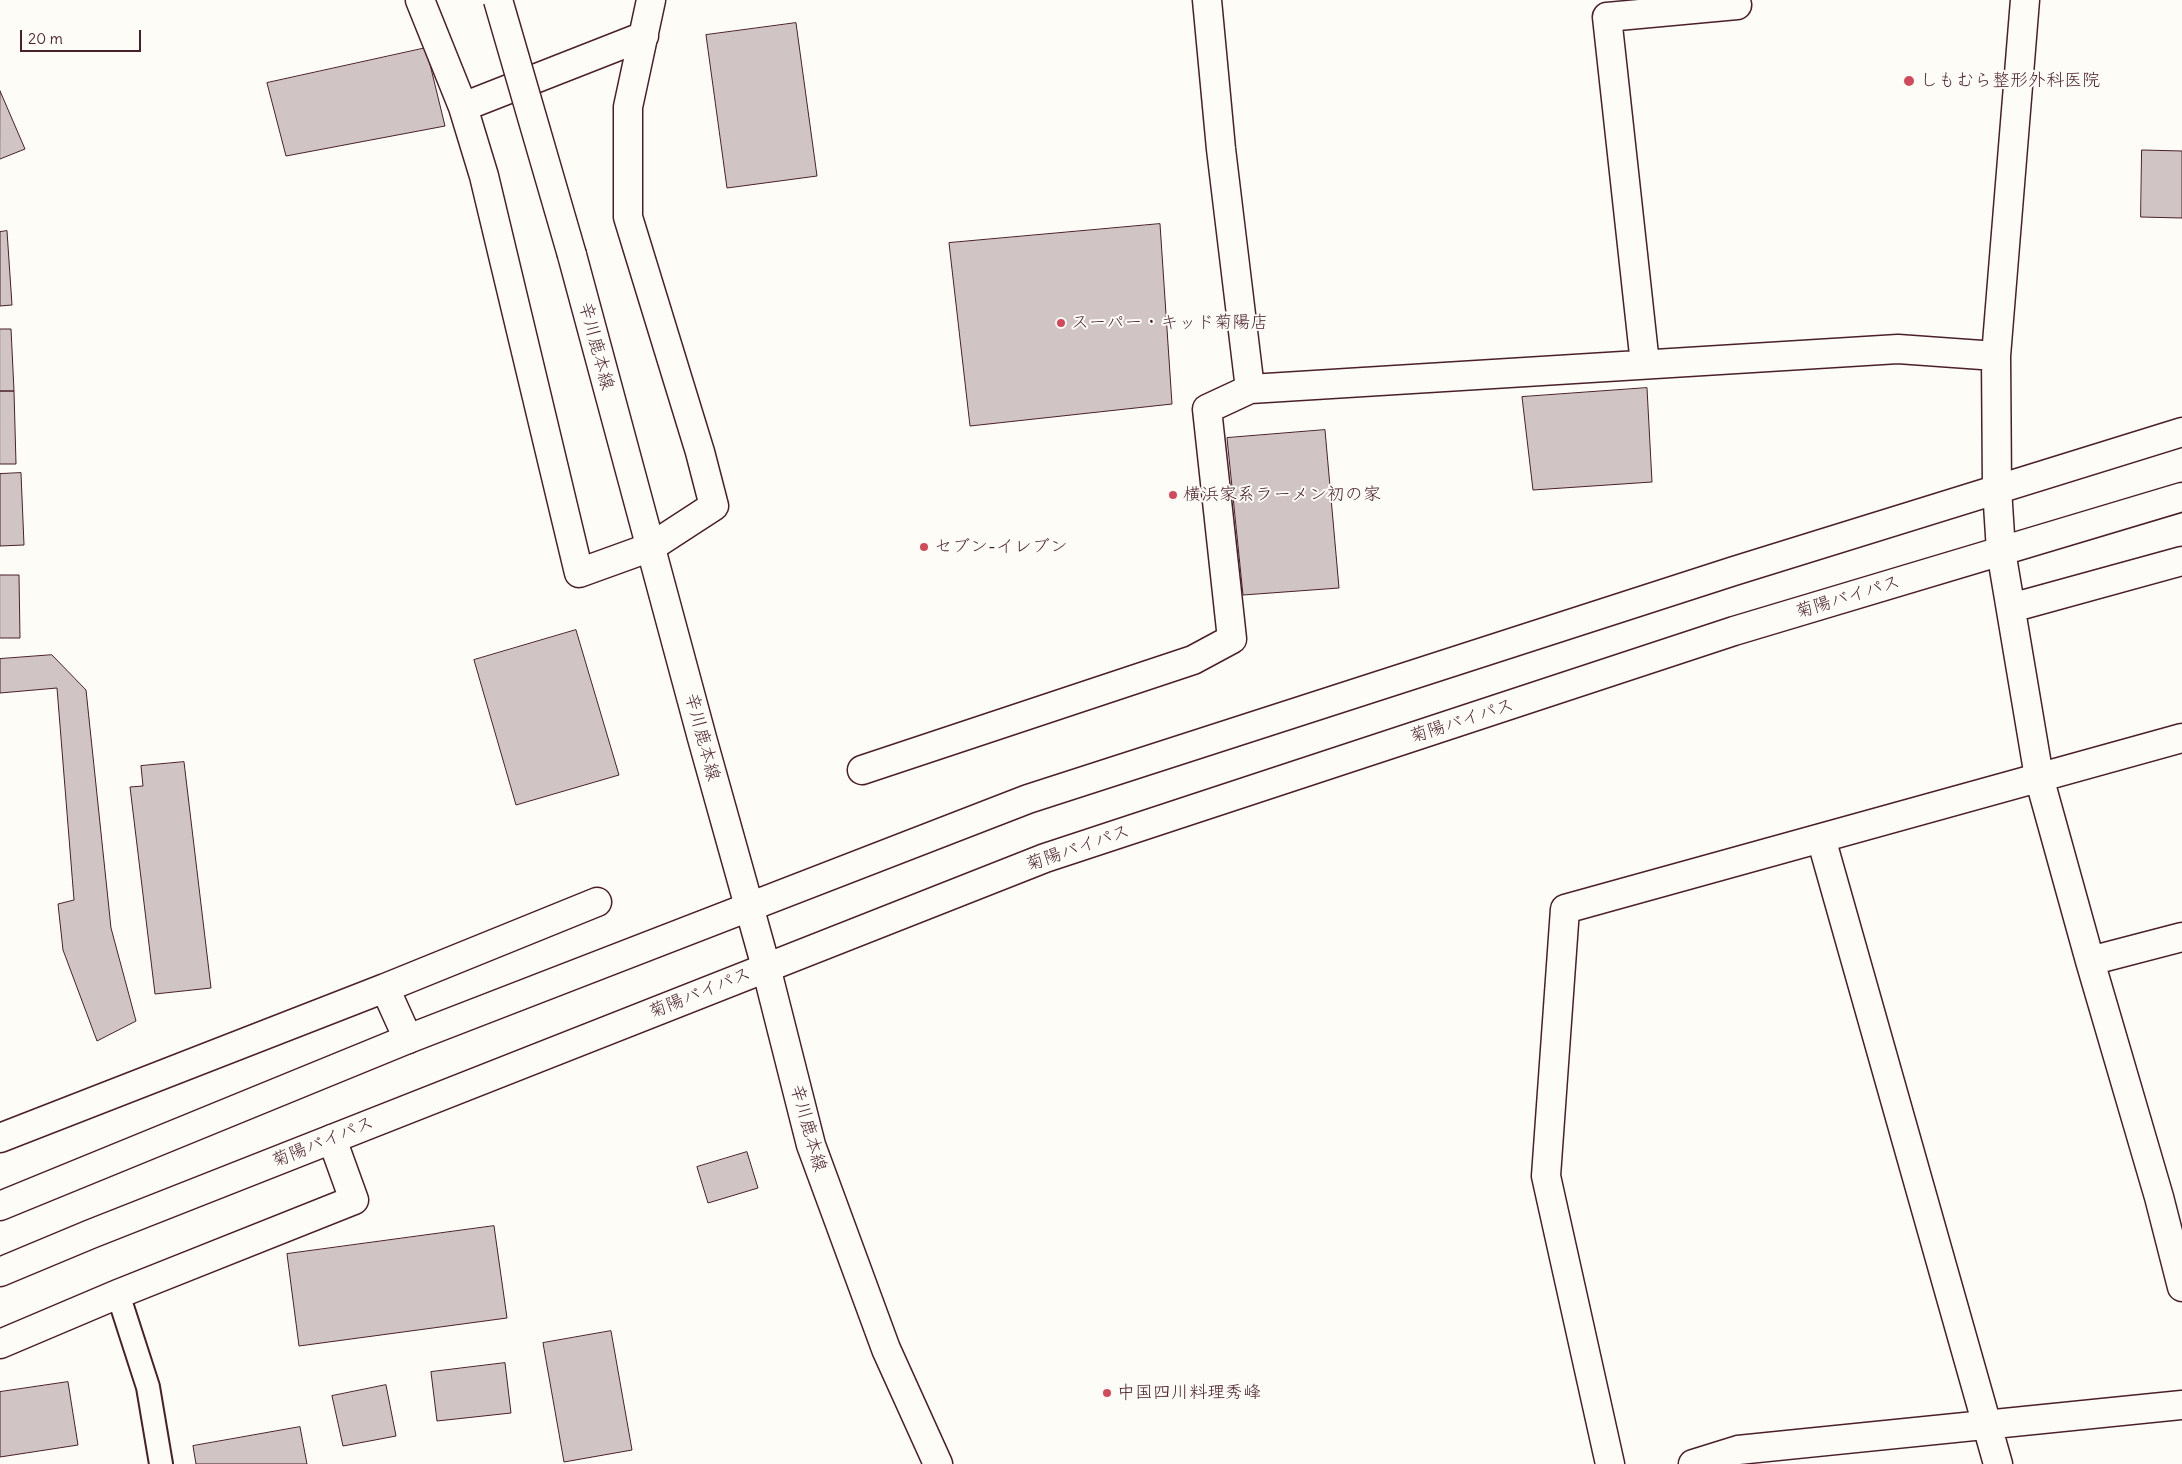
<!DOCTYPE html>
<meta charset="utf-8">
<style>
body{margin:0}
#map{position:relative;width:2182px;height:1464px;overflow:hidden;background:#fdfcf7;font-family:Delius,sans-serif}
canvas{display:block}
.scale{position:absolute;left:20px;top:30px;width:121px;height:22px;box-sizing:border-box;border:2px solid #4a1f2b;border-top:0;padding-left:6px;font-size:15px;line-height:18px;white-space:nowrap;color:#4a1f2b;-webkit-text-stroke:4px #fdfcf7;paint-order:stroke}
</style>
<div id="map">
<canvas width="2182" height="1464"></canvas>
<div class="scale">20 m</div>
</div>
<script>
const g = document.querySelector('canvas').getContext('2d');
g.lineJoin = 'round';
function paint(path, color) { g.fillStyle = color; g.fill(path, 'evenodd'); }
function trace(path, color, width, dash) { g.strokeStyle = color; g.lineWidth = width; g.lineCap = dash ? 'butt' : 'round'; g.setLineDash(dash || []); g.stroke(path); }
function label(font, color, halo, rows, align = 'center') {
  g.font = font + ' Delius,"Klee One",sans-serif'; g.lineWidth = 4; g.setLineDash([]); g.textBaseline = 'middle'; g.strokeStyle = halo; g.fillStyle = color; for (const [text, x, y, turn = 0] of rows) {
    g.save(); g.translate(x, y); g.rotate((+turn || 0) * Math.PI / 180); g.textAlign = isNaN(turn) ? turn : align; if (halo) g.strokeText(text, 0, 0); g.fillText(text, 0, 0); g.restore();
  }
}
const building = new Path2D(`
 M796,23L817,176L727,188L706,35Z
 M426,48L445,126L286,156L267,83Z
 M0,91L25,149L0,159Z
 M2142,150L2182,151V218L2141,217Z
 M1160,224L1172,404L970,426L949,243Z
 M7,231L12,305L0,306V232Z
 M0,329H11L14,391H0Z
 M1647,388L1652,482L1533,490L1522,397Z
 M0,391H14L16,464H0Z
 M1325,430L1339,588L1243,595L1227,438Z
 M21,473L24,545L0,546V474Z
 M0,575H19L20,638H0Z
 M576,630L619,775L516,805L474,660Z
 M52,655L86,690L111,928L136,1021L97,1041L63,950L58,904L74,900L57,688L0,693V659Z
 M184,762L211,988L155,994L130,787L143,786L141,766Z
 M747,1152L758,1188L708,1203L697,1167Z
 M494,1226L507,1318L299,1346L287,1254Z
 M611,1331L632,1450L564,1462L543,1343Z
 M505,1363L511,1413L437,1421L431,1372Z
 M68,1382L78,1445L0,1457V1392Z
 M386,1385L396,1436L343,1446L332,1396Z
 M300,1427L307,1464H196L193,1446Z`);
const service = new Path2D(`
 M118,1294L148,1387L161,1464`);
const minor = new Path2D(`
 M420,0L463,107L484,176L579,573L651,547L714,506L700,452L628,217V107L651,0
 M1207,0L1221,149L1250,389
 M2025,0L1996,356L1997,489L2001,551L2039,777L2090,961L2159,1197L2182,1287
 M463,107L644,36
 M1645,364L1607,17L1737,5
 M2011,608L2182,561
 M862,770L1193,660L1232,639L1207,409L1250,389L1898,349L1996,356
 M1821,838L1998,1464
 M2090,961L2182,937
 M385,988L597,902
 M0,1138L385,988L408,1039
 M0,1344L118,1294L354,1200L332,1139
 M1610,1464L1546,1176L1565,909L2182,738
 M1693,1464L1738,1450L2182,1405`);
const secondary = new Path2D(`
 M572,255L702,738L766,967L811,1145L886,1349L938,1464`);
const trunk = new Path2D(`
 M0,1206L408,1039L1028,799L1734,571L2182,432
 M0,1272L91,1234L1045,858L1734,631L2182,497`);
const secondaryBridge = new Path2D(`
 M498,0L572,255`);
const markers = [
 [1909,81,6,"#d1495b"],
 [1061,323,5,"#d1495b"],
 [1173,495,5,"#d1495b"],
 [924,547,5,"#d1495b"],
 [1107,1393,5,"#d1495b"]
];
const poiNames = [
 ["しもむら整形外科医院",1920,81],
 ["スーパー・キッド菊陽店",1071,323],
 ["横浜家系ラーメン初の家",1183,495],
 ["セブン-イレブン",934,547],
 ["中国四川料理秀峰",1117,1393]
];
const streetNames = [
 ["辛川鹿本線",596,346,75],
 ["菊陽バイパス",1848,597,-17],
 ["菊陽バイパス",1462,721,-18],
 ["辛川鹿本線",702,737,75],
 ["菊陽バイパス",1078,848,-19],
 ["菊陽バイパス",700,993,-22],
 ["辛川鹿本線",808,1128,74],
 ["菊陽バイパス",323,1142,-22]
];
paint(building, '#d0c5c4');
trace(building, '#4a1f2b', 1);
trace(service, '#4a1f2b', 26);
trace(minor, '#4a1f2b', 31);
trace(secondary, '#4a1f2b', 31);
trace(trunk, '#4a1f2b', 31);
trace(service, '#fdfcf7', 22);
trace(minor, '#fdfcf7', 28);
trace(secondary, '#fdfcf7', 28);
trace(trunk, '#fdfcf7', 28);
trace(secondaryBridge, '#4a1f2b', 31, []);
trace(secondaryBridge, '#fdfcf7', 28);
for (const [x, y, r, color] of markers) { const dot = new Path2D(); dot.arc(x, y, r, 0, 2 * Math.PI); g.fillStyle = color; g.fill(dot); trace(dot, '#fdfcf7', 2); }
label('18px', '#4a1f2b', '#fdfcf7', poiNames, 'left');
label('18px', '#4a1f2b', '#fdfcf7', streetNames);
</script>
